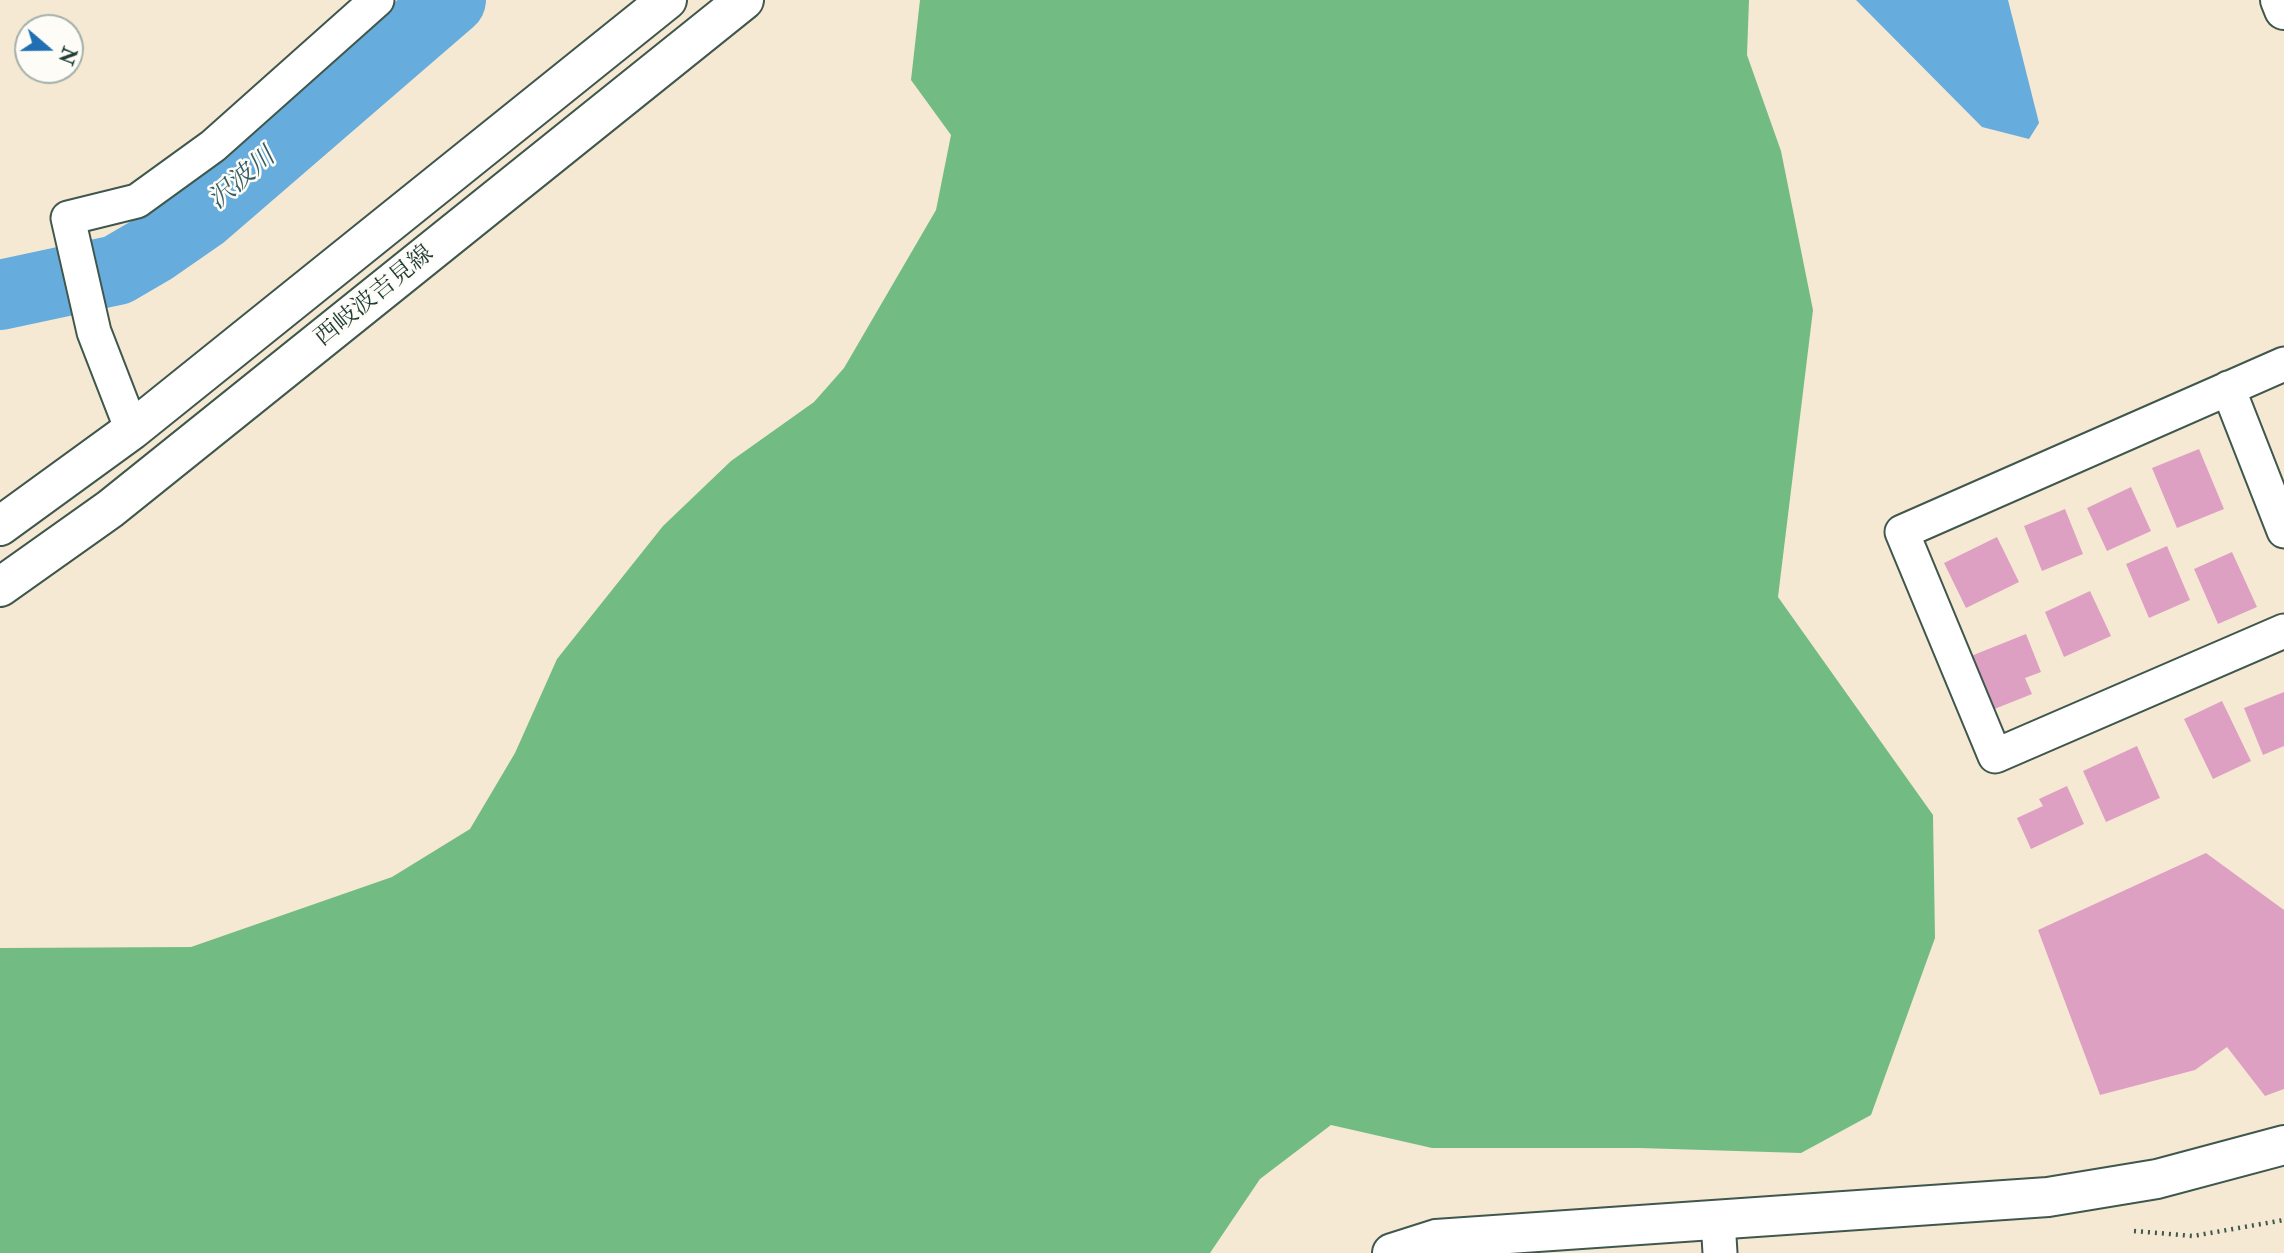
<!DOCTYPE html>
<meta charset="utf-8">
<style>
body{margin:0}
#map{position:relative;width:2284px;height:1253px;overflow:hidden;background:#f6e9d4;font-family:"IM FELL Double Pica",serif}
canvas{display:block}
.north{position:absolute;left:14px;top:14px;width:70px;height:70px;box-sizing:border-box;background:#fdfcf7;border:2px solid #a4b0a9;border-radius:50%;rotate:110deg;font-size:19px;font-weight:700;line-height:28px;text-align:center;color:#1f3d34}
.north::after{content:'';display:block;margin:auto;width:24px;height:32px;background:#1f6fb2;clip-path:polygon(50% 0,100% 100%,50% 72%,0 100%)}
</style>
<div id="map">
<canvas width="2284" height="1253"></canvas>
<div class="north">N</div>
</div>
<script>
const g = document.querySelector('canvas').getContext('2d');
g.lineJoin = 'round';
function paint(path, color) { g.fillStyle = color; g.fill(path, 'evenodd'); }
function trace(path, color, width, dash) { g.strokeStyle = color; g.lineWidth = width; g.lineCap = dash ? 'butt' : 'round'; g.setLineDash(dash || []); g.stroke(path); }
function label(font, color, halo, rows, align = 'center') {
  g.font = font + ' "IM FELL Double Pica","Noto Serif JP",serif'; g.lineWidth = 5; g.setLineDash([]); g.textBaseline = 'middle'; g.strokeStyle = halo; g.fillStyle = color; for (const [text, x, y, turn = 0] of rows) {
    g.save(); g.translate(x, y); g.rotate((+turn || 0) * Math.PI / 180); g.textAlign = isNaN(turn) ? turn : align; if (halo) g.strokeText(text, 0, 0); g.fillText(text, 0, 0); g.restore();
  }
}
const forest = new Path2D(`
 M920,0H1749L1747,55L1781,151L1813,310L1778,597L1933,815L1935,938L1871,1115L1801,1153L1639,1148H1432L1331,1125L1260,1179L1210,1253H0V948L191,947L392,877L470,829L515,753L557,659L663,526L731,461L814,402L844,368L936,210L951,135L911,80Z`);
const water = new Path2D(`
 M1856,0H2008L2039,123L2029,139L1982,127Z`);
const river = new Path2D(`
 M0,295L117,270L153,249L202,215L451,0`);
const building = new Path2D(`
 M2199,449L2224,509L2177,528L2152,468Z
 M2131,487L2151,531L2107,551L2087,508Z
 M2065,509L2083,554L2042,571L2024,526Z
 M1997,537L2019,582L1966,608L1944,563Z
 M2167,546L2190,600L2149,618L2126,564Z
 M2232,552L2257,607L2218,624L2194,569Z
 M2090,591L2111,636L2064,657L2045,612Z
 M2026,634L2041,672L2025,678L2032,694L1987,712L1966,658Z
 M2284,692V746L2263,755L2244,708Z
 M2222,701L2251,761L2213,779L2184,719Z
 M2137,746L2160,798L2106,822L2083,771Z
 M2067,786L2084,824L2031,849L2017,818L2043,806L2039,799Z
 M2206,853L2284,910V1089L2265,1096L2227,1047L2195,1070L2100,1095L2038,930Z`);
const path = new Path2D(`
 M2134,1231L2193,1236L2284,1220`);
const minor = new Path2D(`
 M2284,364L1902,532L1995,756L2284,631
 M2228,388L2284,531
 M132,430L94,332L68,218L137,201L213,146L377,0
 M1718,1220L1720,1253`);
const tertiary = new Path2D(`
 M2280,0L2284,10
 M1392,1253L1436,1239L2048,1197L2157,1179L2284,1145`);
const secondary = new Path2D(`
 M0,526L132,430L667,0
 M0,587L110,509L744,0`);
const streetNames = [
 ["西岐波吉見線",375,297,-39]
];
const waterNames = [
 ["沢波川",243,180,-41]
];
paint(forest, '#72bc84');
paint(water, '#66acdc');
trace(river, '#66acdc', 70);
paint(building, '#dea0c2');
trace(minor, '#3f574c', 37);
trace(tertiary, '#3f574c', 42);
trace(secondary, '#3f574c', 42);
trace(path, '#3f574c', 4.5, [2, 5]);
trace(minor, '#fff', 33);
trace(tertiary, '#fff', 38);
trace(secondary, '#fff', 38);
label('24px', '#1f3d34', '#fdfcf7', streetNames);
label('italic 26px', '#345e66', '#fdfcf7', waterNames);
</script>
